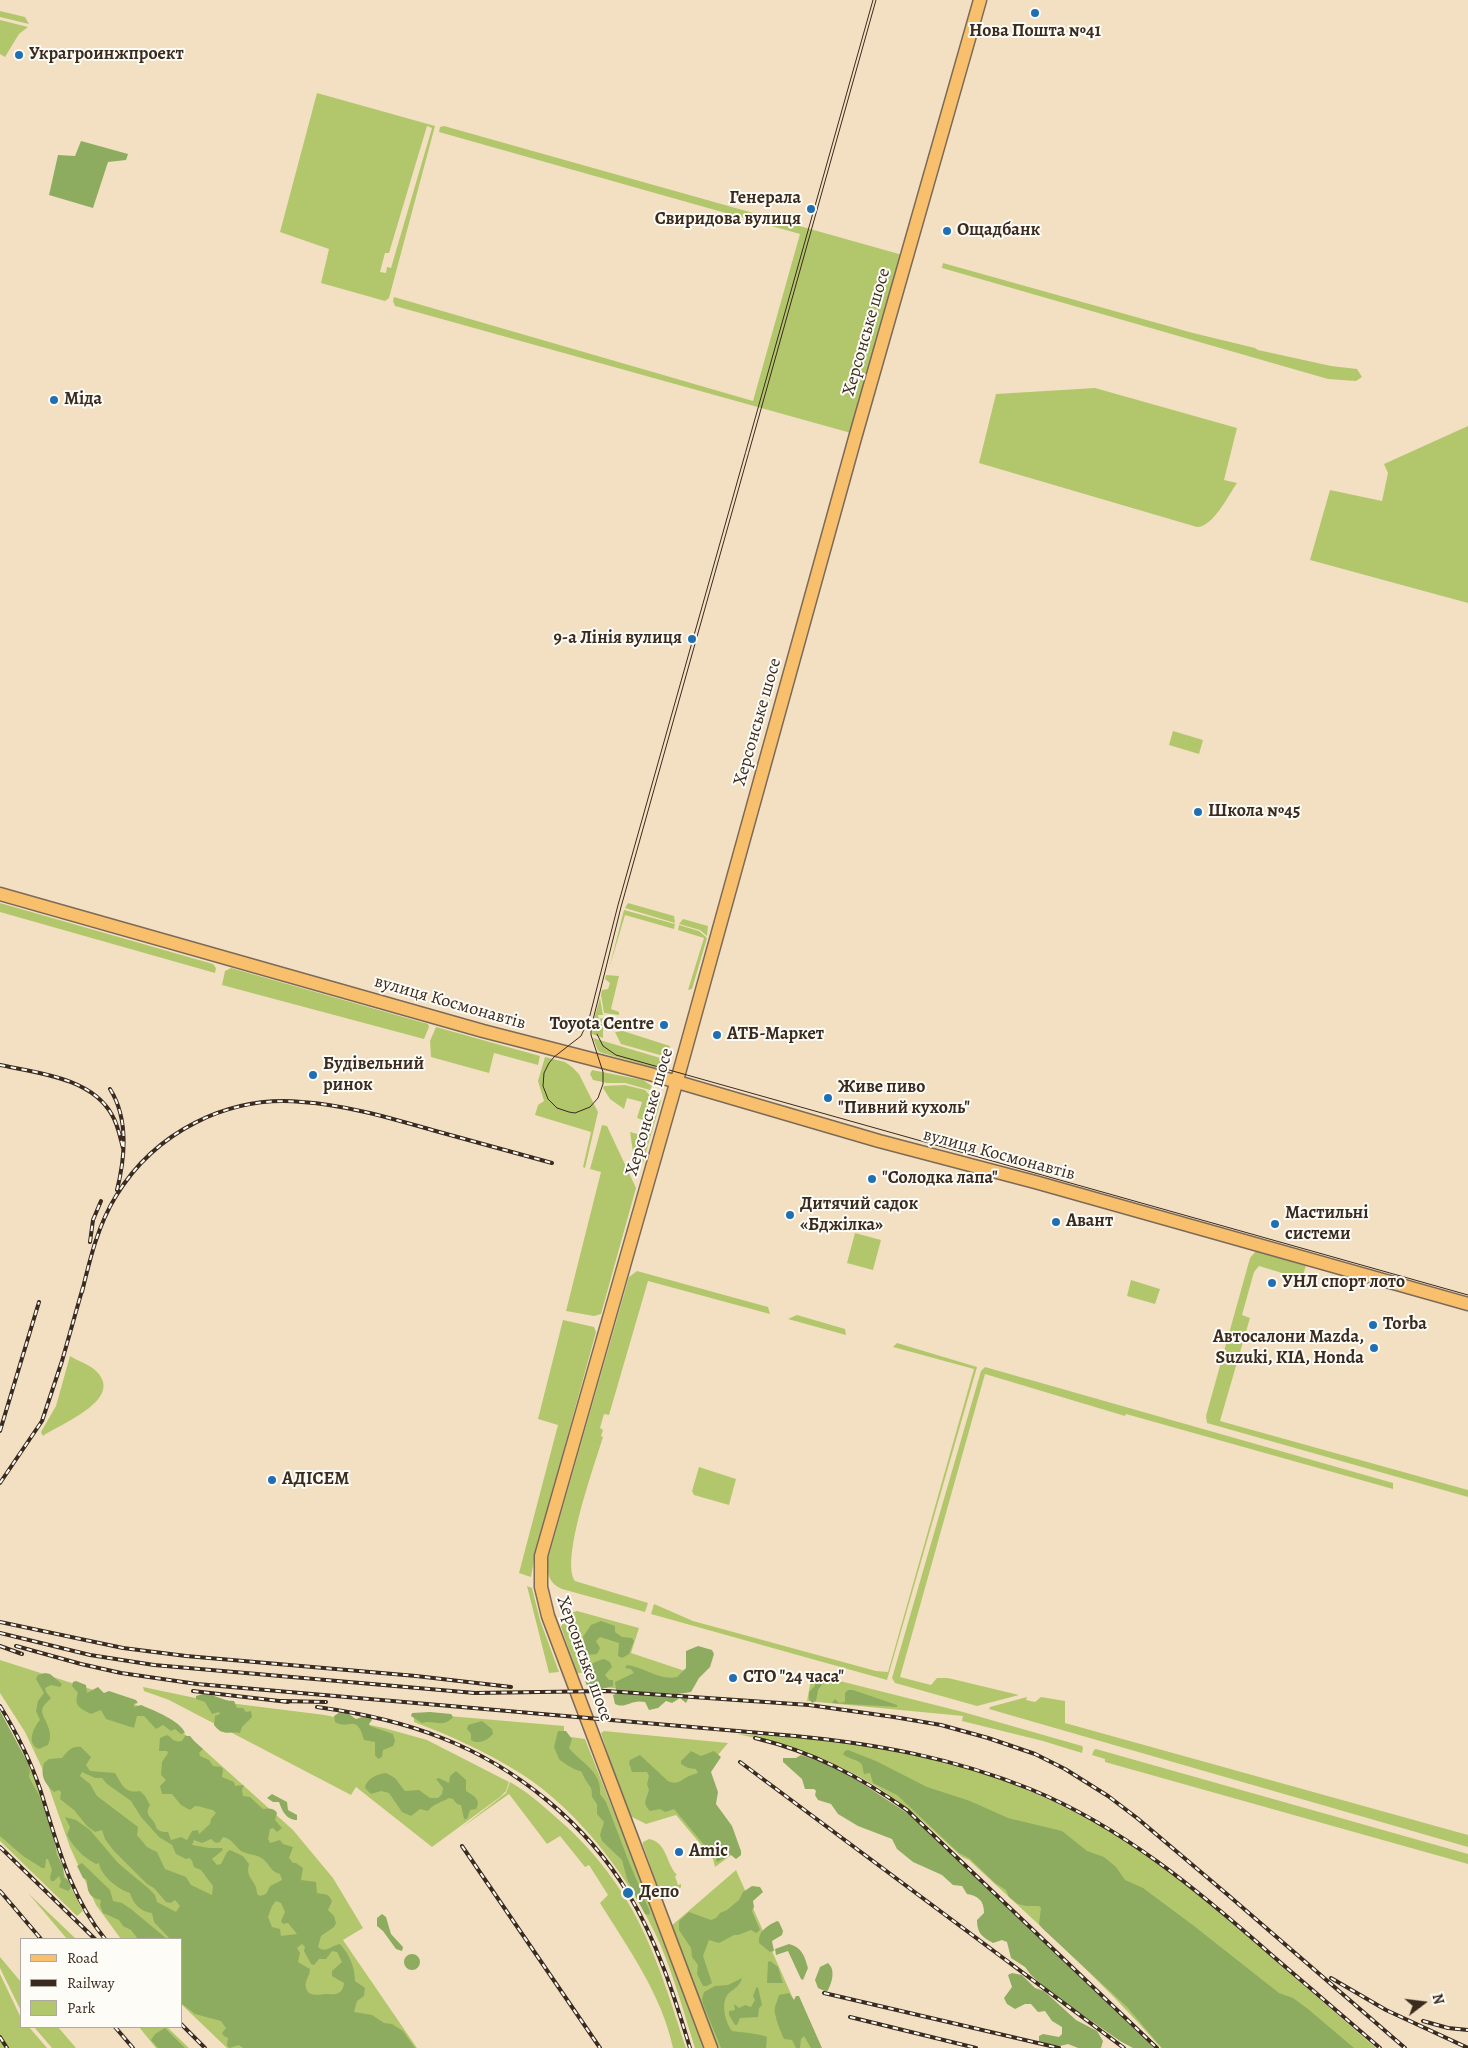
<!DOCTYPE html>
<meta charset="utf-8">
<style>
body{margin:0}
#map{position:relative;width:1468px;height:2048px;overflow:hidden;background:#f3e0c3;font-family:Alegreya,serif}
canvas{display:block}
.legend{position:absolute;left:20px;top:1938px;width:162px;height:90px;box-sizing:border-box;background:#fdfcf7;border:1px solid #afa8a0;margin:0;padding:6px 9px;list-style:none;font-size:15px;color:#3b2a1e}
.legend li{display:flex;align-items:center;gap:10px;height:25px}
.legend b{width:25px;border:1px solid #afa8a0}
.north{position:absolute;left:1398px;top:1978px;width:50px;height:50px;-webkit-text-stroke:4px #fdfcf7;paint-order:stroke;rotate:75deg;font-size:14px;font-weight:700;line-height:20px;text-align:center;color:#3b2a1e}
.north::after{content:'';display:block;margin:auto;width:18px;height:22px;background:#3b2a1e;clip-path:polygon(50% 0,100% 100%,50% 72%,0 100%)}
</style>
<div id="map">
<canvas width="1468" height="2048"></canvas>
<ul class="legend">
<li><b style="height:6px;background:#f8bf6c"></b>Road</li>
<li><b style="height:6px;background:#3b2a1e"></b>Railway</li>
<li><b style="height:14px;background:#b2c76c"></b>Park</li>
</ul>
<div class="north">N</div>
</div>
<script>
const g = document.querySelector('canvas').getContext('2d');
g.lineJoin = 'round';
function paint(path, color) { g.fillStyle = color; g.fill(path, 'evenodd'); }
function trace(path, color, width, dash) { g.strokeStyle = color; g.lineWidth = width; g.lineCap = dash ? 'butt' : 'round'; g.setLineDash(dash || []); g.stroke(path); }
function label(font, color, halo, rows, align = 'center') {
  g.font = font + ' Alegreya,serif'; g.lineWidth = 4; g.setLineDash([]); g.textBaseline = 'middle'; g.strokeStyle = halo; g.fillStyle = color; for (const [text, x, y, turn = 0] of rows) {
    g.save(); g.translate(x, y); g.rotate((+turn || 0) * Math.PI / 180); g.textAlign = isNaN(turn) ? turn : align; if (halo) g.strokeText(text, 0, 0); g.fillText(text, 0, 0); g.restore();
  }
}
const green = new Path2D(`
 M0,11L25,17L29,24L0,17Z
 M0,20L28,27L19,34L5,57L0,54Z
 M317,93L435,126L389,298L385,301L321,283L329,249L280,232ZM427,126L432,128L391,268L387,267L386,273L380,272L385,253H389Z
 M444,126L899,254L901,255L851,433L395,306L393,301L394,297L753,401L800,234L439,132L440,127Z
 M943,263L1193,333L1255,348L1258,350L1331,366L1357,369L1362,377L1356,381L1328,379L942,268Z
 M1095,388L1237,428L1224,480L1237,483C1228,496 1213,527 1197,527L979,463L996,394Z
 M1468,426V603L1310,560L1330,490L1382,501L1388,473L1384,464Z
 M1173,731L1203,740L1199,754L1169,745Z
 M0,903L213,964L216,968L215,973L0,912Z
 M628,903L674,916L675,923L625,908Z
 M624,910L675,924L674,929L625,915L609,969Z
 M683,919L708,926L707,936L700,930L679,924Z
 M679,925L699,931L707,938L692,989L688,990L704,938L678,930Z
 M231,968L428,1024L429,1027L424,1039L222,985L225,971Z
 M606,975L619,976L611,1009L619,1012V1015L604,1013L601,995L602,990L608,989L610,983L605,979Z
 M600,998L603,1015H598L599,1019L603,1018V1023L599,1022L600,1024H603V1038L592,1034L593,1023Z
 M436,1027L540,1056L538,1065L494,1053L489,1073L431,1057L430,1041Z
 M623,1031L670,1046L667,1057L621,1044L615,1032Z
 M593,1038L667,1060L663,1070L602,1053L598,1051Z
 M545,1057L565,1062L572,1067L579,1074L598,1112L585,1168L583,1167L591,1132L535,1115L538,1105L544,1101L538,1081Z
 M592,1070L643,1080L652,1086L650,1090L625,1083H607L593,1080L590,1074Z
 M625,1085L645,1090L654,1100L637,1163L634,1159L630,1132L641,1135L646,1121L637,1118L642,1102L627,1098L624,1109L610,1099L603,1088L604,1086Z
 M661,1100L643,1163L639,1164L657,1101Z
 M602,1125L607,1126L636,1188L601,1314L594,1316L566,1311L601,1172L590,1169Z
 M855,1233L881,1240L873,1270L847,1263Z
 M1256,1251L1306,1265L1302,1279L1259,1266L1254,1272L1242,1315L1250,1318L1220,1421L1468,1490V1497L1207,1423L1206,1416L1250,1258Z
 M637,1271L768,1307L770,1314L648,1281L609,1415L604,1414L600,1428L603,1430L601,1436L603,1437C595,1464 560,1560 575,1581L648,1603L645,1612L562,1589C550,1584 547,1575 547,1562L629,1277Z
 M1131,1280L1160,1289L1155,1304L1127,1296Z
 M797,1315L845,1329L846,1335L788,1319Z
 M563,1320L594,1327L596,1332L535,1554L531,1577L519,1573L558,1425L538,1419Z
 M897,1343L977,1367L887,1680L651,1614L654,1604L693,1621L876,1671L888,1672L974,1369L893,1347Z
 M70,1356C78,1361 91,1365 97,1372C124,1400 60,1424 43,1436L41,1432L56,1406Z
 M985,1367L1393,1483V1489L1126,1414L1125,1416L985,1374L900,1677L931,1685L937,1678H948L1019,1695L977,1706L895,1683L892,1678L981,1371Z
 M699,1467L736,1479L729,1505L694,1495L692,1491Z
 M527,1586L532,1588L540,1620L559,1672L549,1673Z
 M577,1611L639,1628L631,1653L685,1671L684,1693L599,1687L594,1672L577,1673L561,1627L567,1614Z
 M0,1660L128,1701L161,1717L194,1741L293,1830L333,1878L363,1928L343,1940L417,2048H227L181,2004V1939H121L96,1905L70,1847L42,1768L25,1732L0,1693Z
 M812,1674L963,1712L1082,1746L1083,1748L1082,1753L1043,1741L962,1721L963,1716L807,1701Z
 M143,1687L205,1700L325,1715L384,1728L427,1740L509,1782L506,1791L500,1797L432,1847L356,1787L351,1795L169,1700L144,1691Z
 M1027,1697L1026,1700L1035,1702L1041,1697L1065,1701V1723L1468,1835V1847L989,1709L990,1707Z
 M414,1713L564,1726V1736L585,1739L707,2048H695C684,2013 674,1977 660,1944C633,1882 580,1812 523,1775C489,1753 451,1736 414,1722Z
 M0,1716L14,1739L32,1773L40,1795L65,1876L83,1911L77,1916L0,1841Z
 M604,1731L728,1743L697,1780L730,1856L715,1867L713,1859L676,1815L646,1824L628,1815L601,1733Z
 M736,1734C806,1738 878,1742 946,1761C1005,1778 1063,1803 1116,1835C1163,1863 1205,1900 1247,1936C1290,1973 1333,2011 1376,2048H1161C1102,1980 1034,1921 969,1860L962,1857C944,1841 926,1823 907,1808C856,1768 799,1746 736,1734Z
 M1096,1749L1468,1854V1864L1105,1762V1759L1092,1755L1094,1750Z
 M510,1782C531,1794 549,1811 567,1827C638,1894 657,1958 686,2048H673C662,1995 628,1948 600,1903L608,1895L589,1865L585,1867L560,1836L547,1844L509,1794L461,1828L506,1793Z
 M649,1839C667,1842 666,1864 677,1875L675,1876L678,1885L681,1884V1887L676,1893L668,1895L659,1890L643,1845V1842Z
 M736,1870L815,2048H716L670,1927Z
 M28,1893L76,1939H67Z
 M0,1957L21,1982V2011L0,1968Z
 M0,1974L21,2018V2027H29L47,2048H0Z
 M34,2027H58L76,2048H52Z
 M139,2027H167L189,2048H156Z`);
const forest = new Path2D(`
 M81,141L128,154L126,160L108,162L93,208L49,195L58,155L75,156Z
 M601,1621L615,1626V1632L622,1637L632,1638L634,1641L629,1654L622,1658L618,1656L619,1643L600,1637L596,1641L600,1648L597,1654L587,1655L583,1637L591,1625Z
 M698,1646L712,1650L714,1654L710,1667L699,1678L691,1692L678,1694L616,1690L615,1682L634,1673L631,1669L625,1668L627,1665C644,1667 660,1681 677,1677L686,1668V1651Z
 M604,1659L610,1662L612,1667L605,1675L609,1680H613V1686L598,1690L588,1687C579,1672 588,1663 604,1659Z
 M45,1673L50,1674L62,1684L60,1687L51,1685L45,1688L46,1692L51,1698C49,1701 45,1703 43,1707C38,1716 56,1728 48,1745L39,1749C26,1744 33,1728 40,1720L36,1711L38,1701L44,1693L36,1679L38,1675Z
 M818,1676L823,1678L824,1682L818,1690L816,1701L812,1703L809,1699V1692L815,1686L814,1679Z
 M76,1681L86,1685L87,1693L98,1687L104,1693L109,1691L136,1700L138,1703L134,1704V1707L141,1705C153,1710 181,1721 185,1733L181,1734L175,1729L171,1731L163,1725L156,1729L144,1716H137L134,1728L106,1719L101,1710L91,1714C81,1709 73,1706 78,1693L72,1686L73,1682Z
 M848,1690H853L897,1705V1707L832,1703L835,1699L839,1703L845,1702V1693Z
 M620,1692L688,1697V1699L686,1703L680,1698L672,1703L666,1701L658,1708L649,1710L645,1702C642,1702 639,1701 636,1702C628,1703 624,1708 615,1704L613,1695Z
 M203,1694C215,1694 222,1701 234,1701L237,1708H243L246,1712L251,1711L252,1717L242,1727L240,1733C231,1731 223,1737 214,1725L215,1716L220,1714L219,1712L212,1714L205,1702L196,1699V1696Z
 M343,1710L356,1719L365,1716L372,1717V1720L369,1724L370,1726L393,1734L395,1741L393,1746L383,1750L382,1757L378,1759L375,1755V1742L364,1740C356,1712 350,1731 335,1722L334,1716Z
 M0,1711L28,1763L30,1770L29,1777L40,1797L54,1839L57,1855L63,1866L64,1878C69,1879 70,1883 71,1888L68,1891L59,1887L61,1881L59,1876L54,1881H51L50,1877L52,1870L48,1859H46L45,1868H42L23,1856L0,1836Z
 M430,1712L451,1714L453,1717C443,1729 433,1719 422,1723L411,1716L412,1713Z
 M482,1721L492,1729L493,1734C488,1740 478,1745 471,1740V1734L467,1729L468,1725Z
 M558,1731H566L572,1739L569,1748C581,1763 602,1771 600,1794L606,1802L629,1862L650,1912L649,1915L645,1914L627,1879L622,1860L602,1841L600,1835L604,1822L597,1814V1804L592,1797C592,1785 590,1788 585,1779C583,1776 583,1774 581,1771C576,1771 563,1763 559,1759L554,1747Z
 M167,1735C173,1738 173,1743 182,1741L185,1736H190L195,1742L203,1749L199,1753L200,1756L209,1760L213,1766L221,1767L223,1769L222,1777L234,1782L235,1786L244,1785L242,1790L243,1796L250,1797L263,1809C269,1808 274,1808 277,1813L275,1820L282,1828L277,1832L273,1828L270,1829L268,1839L270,1843L280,1840L283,1844L293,1847L289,1858L293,1863H296L303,1868L301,1880L316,1882L317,1893C324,1895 328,1892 332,1901L328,1910L334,1916L336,1923L334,1927L321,1936L318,1947C326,1954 332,1945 340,1944C349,1954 355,1967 355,1981L365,1988L364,1996L357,2001L354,2012L372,2015L384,2023L392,2024L403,2031L415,2048H243L239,2045L229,2048L227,2045L228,2038L224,2036L222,2033L226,2028L221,2021L195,2014L181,2003V1939H170L154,1922L152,1913C140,1912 133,1903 130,1893C119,1890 100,1875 99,1863L96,1864C83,1857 74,1848 67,1835L70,1827L65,1817L76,1820L90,1830L118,1863L148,1888L155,1895L157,1902L176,1912L180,1906L175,1900L171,1903L166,1902L154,1888L147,1884L114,1851L105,1839L102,1830L95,1832L87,1826L74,1810L60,1799L61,1792L59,1790L54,1792C44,1783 40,1775 44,1763L49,1759L62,1758C68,1751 71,1746 81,1747L91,1757L86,1765L90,1771L115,1773C122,1784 124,1794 140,1791L145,1796L150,1805C144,1815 151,1816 155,1824C157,1828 155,1828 160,1831C163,1832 166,1832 168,1832L171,1840L181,1837L187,1840L192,1831L198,1830L199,1834L210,1824L211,1819L216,1813L213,1810C207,1809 201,1806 195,1806L190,1810L181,1805L172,1794H162L160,1786L166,1780L161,1775L162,1762L168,1753L167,1751H159L160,1738ZM82,1772L95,1778H102L107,1784L131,1801L141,1817L159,1837L172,1845L176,1854L186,1859L190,1858L192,1861L194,1867L201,1870L213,1886L212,1895L191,1885L186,1877L165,1869L157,1852L147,1847L137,1835L138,1827L97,1796L90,1784L80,1776ZM223,1837C231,1838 235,1846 241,1851C248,1855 257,1854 263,1859C270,1865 271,1872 280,1874L282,1880L270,1886L266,1894L260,1896L257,1894C257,1880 245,1879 249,1864L243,1856L230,1850L227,1852L221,1864L217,1865L212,1859L223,1850L222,1848H209L192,1845L194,1840L202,1843L211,1839L216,1843L220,1842ZM276,1901L281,1903L285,1912L281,1921L283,1924L288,1923L297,1934L281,1936L280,1929L272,1927L268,1917L272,1906ZM302,1944L305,1947L304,1951L311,1964L314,1965L319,1959H326L332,1951L337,1952L342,1962L332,1971V1976L344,1983C343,1994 336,1995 327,1994C320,1994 309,1998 306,1988C304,1981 310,1976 310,1969L298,1962L300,1953L297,1948Z
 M848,1750L876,1761L927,1787L970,1801L1008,1818L1062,1831L1087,1851L1104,1857L1116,1867L1125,1880L1143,1888L1194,1926L1279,1993L1293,1998L1308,2009L1354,2048H1162L1127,2007L1042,1928L1039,1924L1041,1908L1039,1906H1026L1018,1904L1009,1897L1006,1890L995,1883L969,1858L959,1853L897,1795L873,1783L870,1773L864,1774C863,1771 863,1768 862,1765C859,1759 847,1759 843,1754L845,1751Z
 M691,1751L701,1756L714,1751L721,1757L711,1772L718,1792L716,1804L732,1826L741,1851V1855L736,1859L731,1855L717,1862L715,1856L710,1852L674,1809L665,1812L660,1809L650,1811C642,1803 646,1800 649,1790L647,1784L649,1776L647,1772H632L629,1763L630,1760L640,1755L668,1781C677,1785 680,1781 687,1777C690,1775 695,1774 698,1773L696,1769L688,1768L681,1764V1761Z
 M801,1755L828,1764L863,1784L910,1815L1154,2048H1133L1120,2041L1050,1992L1031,1975L1025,1967L1011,1958L1007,1942L1002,1940L993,1943C982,1937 977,1933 977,1920L984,1913C984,1900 978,1896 967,1894L962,1886L953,1885L942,1875L913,1862L897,1849L892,1839L858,1826L838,1814L831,1804L818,1800L815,1795L816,1791L814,1789H805L802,1779L783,1762V1758H796Z
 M456,1771L466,1780V1791C473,1795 482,1800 476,1809L470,1810L467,1819H464L461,1805L457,1804L453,1799L449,1798C442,1802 433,1804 428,1811L420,1809L411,1816L402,1812L389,1793L381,1791L371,1794L365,1788C366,1779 377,1774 386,1773L395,1778L405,1791L419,1790L430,1798H438L442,1794L443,1788L436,1779L439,1778L449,1783L450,1776Z
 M272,1794L287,1802L288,1810L297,1815V1820C286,1820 282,1810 279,1802H273L267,1798Z
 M82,1863L110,1890L113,1901L122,1903L131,1909L167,1939H138L131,1930L123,1926L119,1920L103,1913L100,1905L101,1900C89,1898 87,1891 87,1880L83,1878L77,1866Z
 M752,1886L760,1887L763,1892L753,1901L754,1907L752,1911L760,1930L756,1933L751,1930L738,1935H734L719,1943L709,1940L703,1956L712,1983L707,1986H703L697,1974L698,1965L692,1957L691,1948L679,1930V1921L689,1912L711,1920L716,1918L720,1913L727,1910L739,1900L743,1892Z
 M382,1914L386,1917L391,1934L403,1947L402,1951L396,1949L383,1931L377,1926V1918Z
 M777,1921L779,1922L783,1931L782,1935L772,1941L774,1951L770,1952L759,1943C758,1931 767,1926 777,1921Z
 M789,1944C802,1947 805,1957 808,1968L803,1980L801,1979L788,1951L776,1955L775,1949Z
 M404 1962a8 8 0 1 1 16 0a8 8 0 1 1-16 0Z
 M770,1961L778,1967L783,1983H767L768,1962Z
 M828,1963C836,1970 832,1983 827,1992L818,1988L815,1980L820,1967Z
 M1012,1973L1022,1975L1035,1988L1044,1991L1076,2020L1097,2031L1103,2041L1101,2048H1078L1068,2044L1060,2046L1039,2042V2036L1043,2034L1059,2037L1062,2034V2027L1052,2021L1045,2011L1038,2012L1031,2004H1025L1015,2009L1007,2004L1004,1998L1012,1987L1008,1975Z
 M742,1978C740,1986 735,1988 729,1993C720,2002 725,2022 732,2031C740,2032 762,2034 767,2037L766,2048H721L703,2004L702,1999L704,1992L715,1986L728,1985Z
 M758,1987L762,2005L759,2008L758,2017L740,2018L737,2025H735L729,2015V2011L735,2010L734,2004L739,2008L745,2005L751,2007L755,2000L753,1996L756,1988Z
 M789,1993L794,2000L796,1996H799L822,2048H811L804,2036L801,2039L800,2048H796L792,2040L784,2039C781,2032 773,2014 775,2007C776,2003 778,1999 779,1995Z
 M165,2028L185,2048H158L151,2040L155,2034Z`);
const major = new Path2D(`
 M0,894L483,1031L650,1074L879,1141L1035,1182L1468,1304
 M711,2048L548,1616L541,1587V1556L679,1073L855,438L980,0`);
const tram = new Path2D(`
 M873,0L618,905L589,1019L581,1036L554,1057L549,1063L544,1073L543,1086L548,1099L557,1108L569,1112L575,1113L590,1107L598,1098L603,1084V1072L591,1035V1028L621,907L876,0
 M597,1034L603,1046L616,1055L1468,1295`);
const rail = new Path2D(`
 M0,1065C38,1073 92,1078 112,1115C118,1125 120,1137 123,1148
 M110,1089C129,1119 125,1158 117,1190
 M90,1242L93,1220L101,1201
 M82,1292C90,1259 98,1225 116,1196C155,1132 228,1095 302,1102C346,1105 390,1118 432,1130C472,1141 512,1152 552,1163
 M0,1431L39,1302
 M0,1483L42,1421L62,1361L83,1287
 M0,1622L123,1648L186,1656L416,1676L511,1687
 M0,1633L90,1655L154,1665L475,1693L606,1691L809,1705L894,1717L941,1725L988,1738L1035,1754L1065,1769L1108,1796L1137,1818L1228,1895L1405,2048
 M0,1646L22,1654
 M16,1646L81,1664L121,1673L197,1684L795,1736C877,1744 953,1758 1030,1789C1123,1827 1200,1892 1274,1957C1310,1988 1345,2018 1380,2048
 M193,1691L288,1702
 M281,1701L326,1702
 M0,1706C16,1732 30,1759 40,1789C57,1842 69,1895 105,1939
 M317,1707C360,1713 402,1722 442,1738C517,1767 587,1825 628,1893C657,1941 674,1995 690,2048
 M755,1738C813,1752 859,1776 907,1810L1157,2048
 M740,1762L1124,2048
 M462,1846L600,2048
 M0,1847L95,1939
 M0,1891L41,1939
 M1331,1978L1386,2010L1468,2048
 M824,1993L1059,2048
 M850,2017L976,2048
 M1423,2021L1448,2028L1468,2030
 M181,2024L205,2048
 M115,2027L133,2048
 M0,2037L7,2048`);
const markers = [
 [1035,13,5,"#1f6fb2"],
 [19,55,5,"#1f6fb2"],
 [811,209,5,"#1f6fb2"],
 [947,231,5,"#1f6fb2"],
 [54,400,5,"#1f6fb2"],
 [692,639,5,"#1f6fb2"],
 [1198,812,5,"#1f6fb2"],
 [664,1025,5,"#1f6fb2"],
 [717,1035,5,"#1f6fb2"],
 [313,1075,5,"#1f6fb2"],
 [828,1098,5,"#1f6fb2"],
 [872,1179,5,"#1f6fb2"],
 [790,1215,5,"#1f6fb2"],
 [1056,1222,5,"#1f6fb2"],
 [1275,1224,5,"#1f6fb2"],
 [1272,1283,5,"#1f6fb2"],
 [1373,1325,5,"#1f6fb2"],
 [1374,1348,5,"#1f6fb2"],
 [272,1480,5,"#1f6fb2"],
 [733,1678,5,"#1f6fb2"],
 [679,1852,5,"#1f6fb2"],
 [628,1893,6,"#1f6fb2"]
];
const poiNames = [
 ["Нова Пошта №41",1035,32,"center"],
 ["Украгроинжпроект",29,55],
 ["Генерала",801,199,"right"],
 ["Свиридова вулиця",801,220,"right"],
 ["Ощадбанк",957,231],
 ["Міда",64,400],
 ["9-а Лінія вулиця",682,639,"right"],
 ["Школа №45",1208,812],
 ["Toyota Centre",654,1025,"right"],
 ["АТБ-Маркет",727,1035],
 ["Будівельний",323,1065],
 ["ринок",323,1086],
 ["Живе пиво",838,1088],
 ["\"Пивний кухоль\"",838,1109],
 ["\"Солодка лапа\"",882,1179],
 ["Дитячий садок",800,1205],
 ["«Бджілка»",800,1226],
 ["Мастильні",1285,1214],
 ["системи",1285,1235],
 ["Авант",1066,1222],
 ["УНЛ спорт лото",1282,1283],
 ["Torba",1383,1325],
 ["Автосалони Mazda,",1364,1338,"right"],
 ["Suzuki, KIA, Honda",1364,1359,"right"],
 ["АДІСЕМ",282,1480],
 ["СТО \"24 часа\"",743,1678],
 ["Amic",689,1852],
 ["Депо",639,1893]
];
const streetNames = [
 ["Херсонське шосе",867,332,-74],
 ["Херсонське шосе",758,722,-74],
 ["вулиця Космонавтів",450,1003,16],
 ["Херсонське шосе",650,1112,-74],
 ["вулиця Космонавтів",999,1155,15],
 ["Херсонське шосе",584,1659,70]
];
paint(green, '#b2c76c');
paint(forest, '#8dac60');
trace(major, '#7b6a58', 15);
trace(major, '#f8bf6c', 12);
trace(tram, '#3b2a1e', 1);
trace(rail, '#3b2a1e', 4);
trace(rail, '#fdfcf7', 2, [5.5]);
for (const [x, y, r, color] of markers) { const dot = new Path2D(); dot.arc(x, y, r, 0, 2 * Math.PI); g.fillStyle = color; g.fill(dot); trace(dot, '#fdfcf7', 2); }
label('bold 18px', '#3b2a1e', '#fdfcf7', poiNames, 'left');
label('18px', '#3b2a1e', '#fdfcf7', streetNames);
</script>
